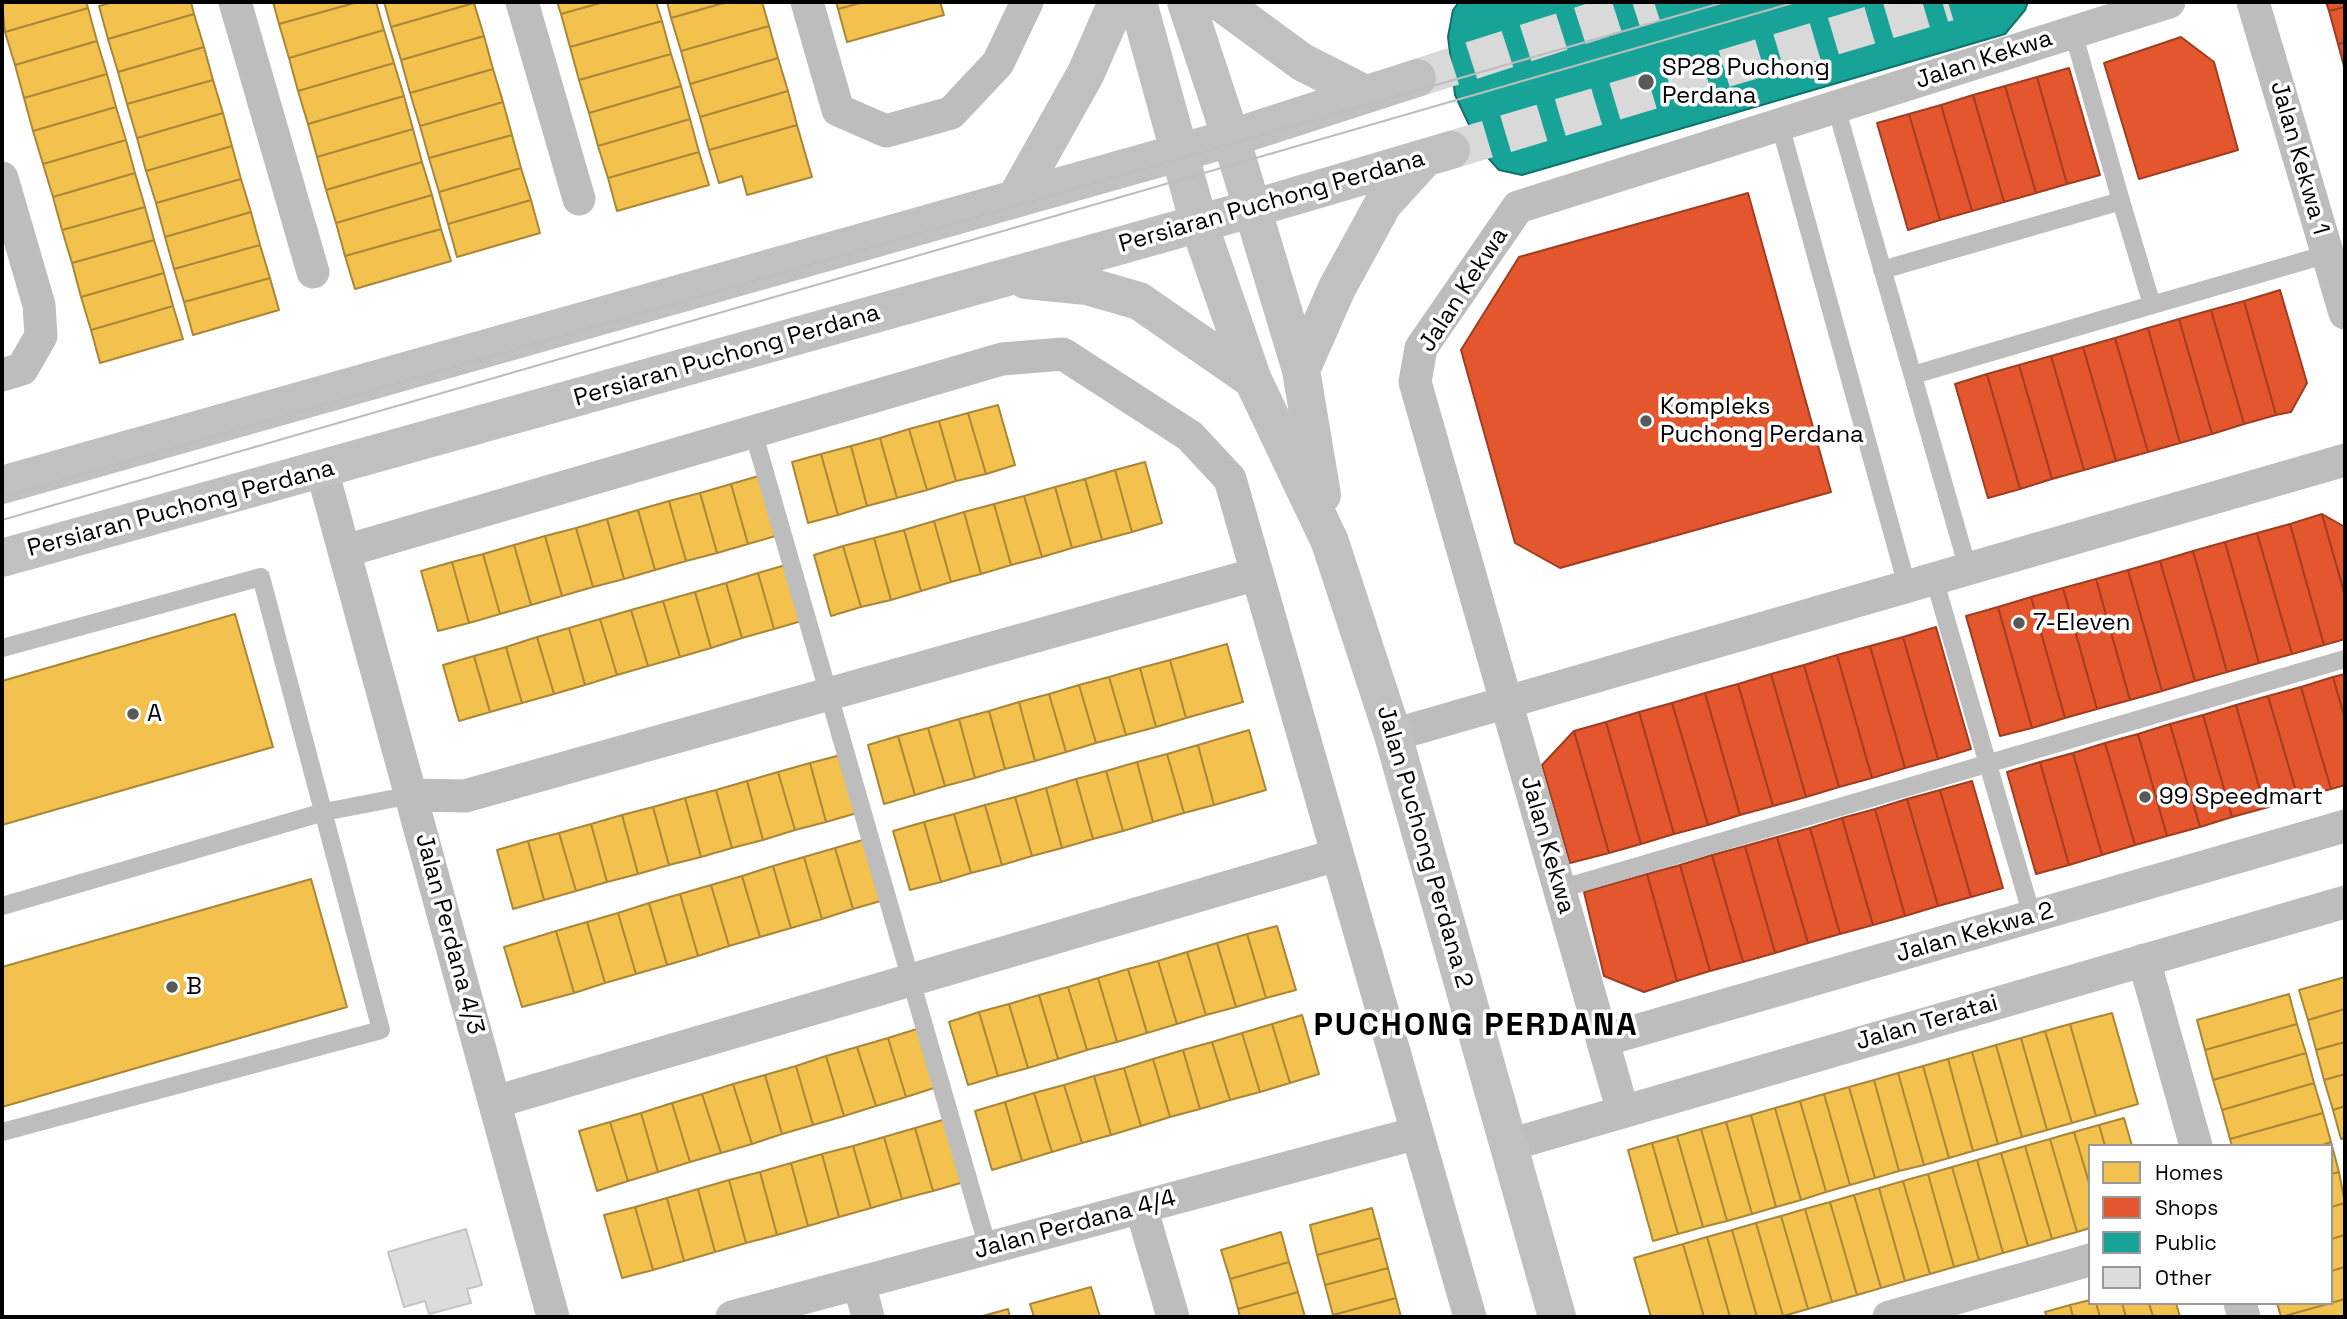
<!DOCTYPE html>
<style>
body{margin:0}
#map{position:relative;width:2347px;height:1319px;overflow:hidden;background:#fff;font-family:"Space Grotesk",sans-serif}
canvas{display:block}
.frame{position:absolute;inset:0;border:4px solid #000;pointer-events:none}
.legend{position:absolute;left:2088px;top:1144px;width:245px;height:161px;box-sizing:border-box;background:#fff;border:2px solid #999;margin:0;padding:9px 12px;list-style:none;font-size:21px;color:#000}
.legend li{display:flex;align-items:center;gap:14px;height:35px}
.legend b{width:35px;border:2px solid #999}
</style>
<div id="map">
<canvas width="2347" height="1319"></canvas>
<div class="frame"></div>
<ul class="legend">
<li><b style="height:19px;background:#f2c14e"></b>Homes</li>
<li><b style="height:19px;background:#e4572e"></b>Shops</li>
<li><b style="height:19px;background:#17a398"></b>Public</li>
<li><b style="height:19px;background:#dcdcdc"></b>Other</li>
</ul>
</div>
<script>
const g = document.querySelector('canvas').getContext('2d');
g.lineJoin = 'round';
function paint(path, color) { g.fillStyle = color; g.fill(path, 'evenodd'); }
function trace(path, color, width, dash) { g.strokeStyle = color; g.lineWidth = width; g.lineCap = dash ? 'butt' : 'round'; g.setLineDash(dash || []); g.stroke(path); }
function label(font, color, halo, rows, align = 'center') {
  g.font = font + ' "Space Grotesk",sans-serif'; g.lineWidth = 7; g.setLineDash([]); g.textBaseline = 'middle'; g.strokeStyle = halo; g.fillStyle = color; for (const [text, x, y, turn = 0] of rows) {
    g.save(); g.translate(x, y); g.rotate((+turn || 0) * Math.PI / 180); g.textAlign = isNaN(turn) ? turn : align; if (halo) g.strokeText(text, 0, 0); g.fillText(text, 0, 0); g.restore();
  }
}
const homes = new Path2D(`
 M2,2H86L88,8L5,32Z
 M114,2H191L194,14L108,39L99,6Z
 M273,2H358L279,24Z
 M358,2H376L384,30L289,58L279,24Z
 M384,2H474V3L391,27Z
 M557,2H604L561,14Z
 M604,2H656L662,21L570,47L561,14Z
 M667,2H727L671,18Z
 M727,2H762L769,26L681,51L671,18Z
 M836,2H864L838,9Z
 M864,2H940L944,15L847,42L838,9Z
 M474,3L484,36L401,60L391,27Z
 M88,8L97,41L15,65L5,32Z
 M194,14L204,47L118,72L108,39Z
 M662,21L671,54L579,80L570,47Z
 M769,26L778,58L690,84L681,51Z
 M384,30L394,63L298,91L289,58Z
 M484,36L493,69L410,93L401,60Z
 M97,41L107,74L24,98L15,65Z
 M204,47L213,80L127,104L118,72Z
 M671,54L681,86L589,113L579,80Z
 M778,58L788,91L700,117L690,84Z
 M394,63L404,96L308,124L298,91Z
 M493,69L503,102L420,126L410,93Z
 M107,74L116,107L33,131L24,98Z
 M213,80L223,113L137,138L127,104Z
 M681,86L690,119L598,146L589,113Z
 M788,91L797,125L709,150L700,117Z
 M404,96L413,129L317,157L308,124Z
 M503,102L512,135L429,158L420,126Z
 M116,107L126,140L43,164L33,131Z
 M223,113L232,146L146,171L137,138Z
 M690,119L699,152L608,178L598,146Z
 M797,125L812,177L747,195L742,176L719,183L709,150Z
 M413,129L422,162L326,190L317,157Z
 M512,135L521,168L439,192L429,158Z
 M126,140L135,173L53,197L43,164Z
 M232,146L241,179L156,203L146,171Z
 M699,152L709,185L617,211L608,178Z
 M422,162L432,195L336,223L326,190Z
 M521,168L531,200L448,224L439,192Z
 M135,173L145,207L62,230L53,197Z
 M241,179L251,212L165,237L156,203Z
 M432,195L441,229L345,256L336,223Z
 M531,200L540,233L457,257L448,224Z
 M145,207L154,240L72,263L62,230Z
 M251,212L260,245L174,269L165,237Z
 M441,229L451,261L355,289L345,256Z
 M154,240L164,273L81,297L72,263Z
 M260,245L270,278L184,302L174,269Z
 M164,273L173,306L91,330L81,297Z
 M270,278L279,310L193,335L184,302Z
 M173,306L183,339L100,363L91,330Z
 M998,405L1015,465L986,474L968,413Z
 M968,413L986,474L956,481L939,421Z
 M939,421L956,481L927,490L909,429Z
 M909,429L927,490L897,498L880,438Z
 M880,438L897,498L867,506L851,446Z
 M851,446L867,506L838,515L821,454Z
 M821,454L838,515L808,523L792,462Z
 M1145,462L1162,523L1132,532L1115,470Z
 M1115,470L1132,532L1102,540L1085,479Z
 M762,475L779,535L748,544L731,484Z
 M1085,479L1102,540L1072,548L1055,487Z
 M731,484L748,544L717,553L700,493Z
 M1055,487L1072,548L1042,557L1024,496Z
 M700,493L717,553L686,561L669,501Z
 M1024,496L1042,557L1011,565L994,504Z
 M669,501L686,561L655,570L638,510Z
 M994,504L1011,565L981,574L964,512Z
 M638,510L655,570L624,579L607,519Z
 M964,512L981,574L951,582L934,521Z
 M607,519L624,579L593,587L576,528Z
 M934,521L951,582L921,591L904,530Z
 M576,528L593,587L562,596L545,536Z
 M904,530L921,591L891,600L874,538Z
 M545,536L562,596L531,605L514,545Z
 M874,538L891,600L861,607L843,546Z
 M514,545L531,605L500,614L483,554Z
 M843,546L861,607L831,616L814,555Z
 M483,554L500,614L469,623L452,562Z
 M452,562L469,623L438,631L421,571Z
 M789,564L805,620L774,629L758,573Z
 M758,573L774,629L742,638L726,583Z
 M726,583L742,638L711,648L695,592Z
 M695,592L711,648L680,657L663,601Z
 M663,601L680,657L648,666L631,610Z
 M631,610L648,666L617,675L600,619Z
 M235,614L273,747L2,825V681Z
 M600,619L617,675L585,685L569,628Z
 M569,628L585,685L554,694L537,637Z
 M537,637L554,694L522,703L506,647Z
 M1227,644L1243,702L1186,718L1170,660Z
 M506,647L522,703L490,712L474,656Z
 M474,656L490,712L459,721L443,665Z
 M1170,660L1186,718L1156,727L1140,668Z
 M1140,668L1156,727L1126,735L1109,677Z
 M1109,677L1126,735L1096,743L1079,685Z
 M1079,685L1096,743L1066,752L1049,694Z
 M1049,694L1066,752L1035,761L1019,702Z
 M1019,702L1035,761L1005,769L989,711Z
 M989,711L1005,769L975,778L959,719Z
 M959,719L975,778L945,786L928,728Z
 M928,728L945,786L915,795L898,736Z
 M1249,730L1266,790L1214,805L1198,745Z
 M898,736L915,795L884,804L868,745Z
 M1198,745L1214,805L1184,813L1167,754Z
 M1167,754L1184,813L1153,822L1137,762Z
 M841,755L857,813L826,822L810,763Z
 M1137,762L1153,822L1123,831L1106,771Z
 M810,763L826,822L795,830L778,772Z
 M1106,771L1123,831L1093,839L1076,779Z
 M778,772L795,830L763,840L747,781Z
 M1076,779L1093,839L1062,848L1046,788Z
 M747,781L763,840L732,848L716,790Z
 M1046,788L1062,848L1032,856L1015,797Z
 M716,790L732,848L701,857L685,798Z
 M1015,797L1032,856L1002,865L985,805Z
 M685,798L701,857L669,865L653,807Z
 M985,805L1002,865L971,873L954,814Z
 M653,807L669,865L638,874L622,815Z
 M954,814L971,873L941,882L924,822Z
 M622,815L638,874L607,882L591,824Z
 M924,822L941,882L910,890L893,831Z
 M591,824L607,882L576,891L559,833Z
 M559,833L576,891L544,900L528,841Z
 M866,839L884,900L853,909L835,848Z
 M528,841L544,900L513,909L497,850Z
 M835,848L853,909L822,919L804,857Z
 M804,857L822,919L791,928L773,866Z
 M773,866L791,928L760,937L742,876Z
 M742,876L760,937L729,946L711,885Z
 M311,879L347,1007L2,1107V967Z
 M711,885L729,946L698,956L680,894Z
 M680,894L698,956L667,965L649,903Z
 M649,903L667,965L636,974L618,913Z
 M618,913L636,974L605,983L587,922Z
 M587,922L605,983L574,993L556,931Z
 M1277,926L1296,990L1266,998L1247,934Z
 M556,931L574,993L522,1007L504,947Z
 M1247,934L1266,998L1236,1007L1217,943Z
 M1217,943L1236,1007L1206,1015L1187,952Z
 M1187,952L1206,1015L1177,1024L1158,961Z
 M1158,961L1177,1024L1147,1033L1128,969Z
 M1128,969L1147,1033L1117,1042L1098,978Z
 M2345,977V1009L2308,1020L2299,990Z
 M1098,978L1117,1042L1087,1050L1068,987Z
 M1068,987L1087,1050L1058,1059L1039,995Z
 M2289,994L2297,1024L2205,1050L2197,1020Z
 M1039,995L1058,1059L1028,1068L1009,1004Z
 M1009,1004L1028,1068L998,1076L979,1012Z
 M2345,1009V1042L2316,1050L2308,1020Z
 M979,1012L998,1076L968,1085L949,1022Z
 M2112,1013L2138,1104L2096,1116L2070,1024Z
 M1302,1015L1319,1074L1290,1083L1272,1024Z
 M1272,1024L1290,1083L1260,1092L1242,1033Z
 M2070,1024L2096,1116L2072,1123L2045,1031Z
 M2297,1024L2306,1053L2213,1080L2205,1050Z
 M920,1028L937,1087L906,1097L888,1038Z
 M2045,1031L2072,1123L2047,1130L2021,1038Z
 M1242,1033L1260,1092L1230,1100L1212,1042Z
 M888,1038L906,1097L876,1106L857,1047Z
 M2021,1038L2047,1130L2022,1137L1996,1045Z
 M1212,1042L1230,1100L1200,1109L1183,1050Z
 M2345,1042V1074L2324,1080L2316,1050Z
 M1996,1045L2022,1137L1998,1144L1972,1052Z
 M857,1047L876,1106L844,1116L826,1056Z
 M1183,1050L1200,1109L1170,1117L1153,1059Z
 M1972,1052L1998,1144L1973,1151L1948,1059Z
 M2306,1053L2314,1083L2222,1110L2213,1080Z
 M826,1056L844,1116L813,1125L796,1066Z
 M1153,1059L1170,1117L1141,1126L1124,1068Z
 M1948,1059L1973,1151L1949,1158L1923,1066Z
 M796,1066L813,1125L782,1134L765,1075Z
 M1923,1066L1949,1158L1924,1165L1898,1073Z
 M1124,1068L1141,1126L1111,1135L1094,1076Z
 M1898,1073L1924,1165L1899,1171L1874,1080Z
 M2345,1074V1106L2333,1110L2324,1080Z
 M765,1075L782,1134L752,1144L733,1084Z
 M1094,1076L1111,1135L1082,1143L1064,1085Z
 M1874,1080L1899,1171L1875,1178L1849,1087Z
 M2314,1083L2323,1113L2230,1139L2222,1110Z
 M733,1084L752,1144L721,1153L702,1094Z
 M1064,1085L1082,1143L1052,1152L1034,1093Z
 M1849,1087L1875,1178L1850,1185L1824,1094Z
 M1034,1093L1052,1152L1022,1161L1005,1102Z
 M702,1094L721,1153L690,1162L672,1103Z
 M1824,1094L1850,1185L1826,1192L1800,1101Z
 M1800,1101L1826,1192L1801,1200L1775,1108Z
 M1005,1102L1022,1161L992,1170L975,1111Z
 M672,1103L690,1162L658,1172L641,1113Z
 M2345,1106V1138L2341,1139L2333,1110Z
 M1775,1108L1801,1200L1776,1207L1751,1115Z
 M641,1113L658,1172L628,1181L610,1122Z
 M2323,1113L2331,1142L2320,1146H2232L2230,1139Z
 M1751,1115L1776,1207L1752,1214L1726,1122Z
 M2124,1118L2132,1146H2105L2099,1125Z
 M946,1119L964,1182L933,1191L915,1128Z
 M610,1122L628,1181L597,1191L579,1131Z
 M1726,1122L1752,1214L1727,1221L1701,1129Z
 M2099,1125L2105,1146H2090V1186L2074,1132Z
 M915,1128L933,1191L902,1199L884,1137Z
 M1701,1129L1727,1221L1703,1227L1677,1136Z
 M2074,1132L2090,1186V1228L2077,1232L2050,1139Z
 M1677,1136L1703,1227L1678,1234L1652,1143Z
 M884,1137L902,1199L871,1208L853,1146Z
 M2050,1139L2077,1232L2052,1239L2025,1146Z
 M2331,1142L2339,1172L2331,1174V1146H2320Z
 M1652,1143L1678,1234L1653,1241L1628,1150Z
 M853,1146L871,1208L839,1217L822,1154Z
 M2025,1146L2052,1239L2028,1246L2001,1153Z
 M2001,1153L2028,1246L2003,1253L1977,1160Z
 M822,1154L839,1217L808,1226L791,1163Z
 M1977,1160L2003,1253L1979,1260L1952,1167Z
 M791,1163L808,1226L777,1235L760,1172Z
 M1952,1167L1979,1260L1954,1267L1928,1174Z
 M760,1172L777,1235L746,1243L729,1180Z
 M2339,1172L2345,1203L2331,1207V1174Z
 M1928,1174L1954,1267L1930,1274L1903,1181Z
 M729,1180L746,1243L715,1252L698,1189Z
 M1903,1181L1930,1274L1905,1281L1879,1188Z
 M1879,1188L1905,1281L1881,1288L1854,1195Z
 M698,1189L715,1252L684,1261L667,1198Z
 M1854,1195L1881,1288L1857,1295L1830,1202Z
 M667,1198L684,1261L653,1270L635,1207Z
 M1830,1202L1857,1295L1832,1302L1805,1209Z
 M2345,1203V1235L2331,1239V1207Z
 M635,1207L653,1270L622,1278L604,1215Z
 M1372,1208L1380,1238L1317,1255L1310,1225Z
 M1805,1209L1832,1302L1808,1309L1781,1216Z
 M1781,1216L1808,1309L1783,1316L1756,1223Z
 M1756,1223L1783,1316L1780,1317H1757L1732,1230Z
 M1732,1230L1757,1317H1730L1707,1237Z
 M1281,1232L1289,1262L1230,1279L1221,1250Z
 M2345,1235V1267L2331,1271V1239Z
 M1707,1237L1730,1317H1704L1683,1244Z
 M1380,1238L1388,1268L1325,1285L1317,1255Z
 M1683,1244L1704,1317H1651L1634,1258Z
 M1289,1262L1298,1292L1238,1309L1230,1279Z
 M2345,1267V1299L2331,1303V1271Z
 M1388,1268L1396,1298L1333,1315L1325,1285Z
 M1091,1287L1100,1317H1034L1030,1304Z
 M1298,1292L1305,1317H1240L1238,1309Z
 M1396,1298L1401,1317H1334L1333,1315Z
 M2345,1299V1317H2281L2331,1303Z
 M2090,1300V1303H2096L2100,1317H2073L2070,1305Z
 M2096,1303H2122L2126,1317H2100Z
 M2122,1303H2149L2153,1317H2126Z
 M2149,1303H2176L2180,1317H2153Z
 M2277,1303H2331L2281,1317Z
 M2070,1305L2073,1317H2047L2045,1312Z
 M1008,1309L1010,1317H979Z`);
const shops = new Path2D(`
 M2326,2H2345V7L2329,11Z
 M2345,7V42L2338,44L2329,11Z
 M2181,37L2214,62L2238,150L2139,179L2104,63Z
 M2345,42V70L2338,44Z
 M2069,68L2100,175L2067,184L2037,77Z
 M2037,77L2067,184L2036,193L2005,86Z
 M2005,86L2036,193L2004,202L1973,95Z
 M1973,95L2004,202L1972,211L1941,105Z
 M1941,105L1972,211L1940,220L1909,114Z
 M1909,114L1940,220L1908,230L1877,123Z
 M1748,193L1831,492L1560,568L1515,543L1461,350L1519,257Z
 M2280,290L2307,383L2291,412L2276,415L2244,301Z
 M2244,301L2276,415L2244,424L2211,310Z
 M2211,310L2244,424L2212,434L2179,319Z
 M2179,319L2212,434L2180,443L2148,328Z
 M2148,328L2180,443L2148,452L2115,338Z
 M2115,338L2148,452L2116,461L2083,347Z
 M2083,347L2116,461L2084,470L2051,356Z
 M2051,356L2084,470L2052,479L2019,365Z
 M2019,365L2052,479L2020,489L1987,374Z
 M1987,374L2020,489L1988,498L1955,384Z
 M2322,514L2345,596V639L2324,645L2290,524Z
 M2322,514L2345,527V596Z
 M2290,524L2324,645L2292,654L2257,533Z
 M2257,533L2292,654L2259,663L2225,542Z
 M2225,542L2259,663L2227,672L2193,551Z
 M2193,551L2227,672L2195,681L2160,561Z
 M2160,561L2195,681L2162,691L2128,570Z
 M2128,570L2162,691L2130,700L2096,579Z
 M2096,579L2130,700L2097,709L2063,588Z
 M2063,588L2097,709L2065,718L2031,597Z
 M2031,597L2065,718L2032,728L1998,607Z
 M1998,607L2032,728L2000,736L1966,616Z
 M1936,627L1971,749L1938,759L1903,637Z
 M1903,637L1938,759L1905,768L1870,646Z
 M1870,646L1905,768L1872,778L1837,655Z
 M1837,655L1872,778L1839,787L1804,665Z
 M1804,665L1839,787L1806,797L1771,674Z
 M1771,674L1806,797L1773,806L1738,684Z
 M2345,674V719L2333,677Z
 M2333,677L2345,719V785L2331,789L2301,687Z
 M1738,684L1773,806L1740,815L1705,693Z
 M2301,687L2331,789L2298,798L2268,696Z
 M1705,693L1740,815L1708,825L1672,703Z
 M2268,696L2298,798L2265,808L2236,705Z
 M1672,703L1708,825L1674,834L1639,712Z
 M2236,705L2265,808L2232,817L2203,715Z
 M1639,712L1674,834L1641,844L1606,722Z
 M2203,715L2232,817L2200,827L2170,724Z
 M1606,722L1641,844L1609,853L1574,731Z
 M2170,724L2200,827L2167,836L2138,734Z
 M1574,731L1609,853L1570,863L1542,765Z
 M2138,734L2167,836L2135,845L2105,743Z
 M2105,743L2135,845L2102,855L2073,753Z
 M2073,753L2102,855L2069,865L2040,762Z
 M2040,762L2069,865L2036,874L2007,772Z
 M1972,781L2003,888L1971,897L1940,790Z
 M1940,790L1971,897L1938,906L1907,799Z
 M1907,799L1938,906L1905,916L1875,809Z
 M1875,809L1905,916L1873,925L1842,818Z
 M1842,818L1873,925L1840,934L1810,828Z
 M1810,828L1840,934L1808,943L1777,837Z
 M1777,837L1808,943L1775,953L1745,846Z
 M1745,846L1775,953L1743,962L1712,855Z
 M1712,855L1743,962L1710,971L1680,865Z
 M1680,865L1710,971L1677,981L1647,874Z
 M1647,874L1677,981L1644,992L1604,976L1584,892Z`);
const public = new Path2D(`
 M1459,2H2028L2025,10L2005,34L1522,175L1499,170L1481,150L1455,95L1448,37L1453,10Z`);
const building = new Path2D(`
 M466,1229L482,1285L467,1289L471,1303L429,1314L425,1301L404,1307L388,1252Z`);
const secondaryTunnel = new Path2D(`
 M1417,78L1654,2
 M1451,150L1948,2`);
const lane = new Path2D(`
 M1836,107L1968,569
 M1780,125L1907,586
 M1882,270L2121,201L2073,32
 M2152,305L2328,254
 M1913,375L2152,305L2121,201
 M753,431L988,1248
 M1934,578L2032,916
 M2,648L261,577L381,1030L2,1132
 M1560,889L2345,659
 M2,906L324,812L412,795`);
const street = new Path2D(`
 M235,2L313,272
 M522,2L579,199
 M807,2L838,110L886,131L951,113L998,63L1027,2
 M2253,2L2345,313
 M2,178L39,305L41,336L22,369L2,375
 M322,470L553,1317
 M345,551L1002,359L1063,354L1190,436L1230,479L1470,1317
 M1393,735L2345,460
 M412,795L465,796L1257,574
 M2144,960L2196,1146
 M1604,1040L2345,826
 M495,1102L1337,855
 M1623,1112L1415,382L1421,348L1518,207L2169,2
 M1509,1145L2345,902
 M1141,1207L1173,1317
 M859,1283L868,1317
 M2240,1303L2244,1317
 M732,1317L1417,1133
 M1889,1317L2090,1260`);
const secondary = new Path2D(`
 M1138,2L1199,224L1253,380L1330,542L1393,735L1557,1317
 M1186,2L1231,138L1301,370L1322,495
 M1220,2L1302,62L1365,94
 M1016,198L1086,73L1117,2
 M1026,280L1087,286L1139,301L1253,380
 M1301,370L1337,288L1383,204L1425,158
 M2,485L1231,138L1417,78
 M2,558L1251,209L1451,150`);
const tram = new Path2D(`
 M2,497L1725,2
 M2,520L1796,2`);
const markers = [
 [1646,82,9,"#595959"],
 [1646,421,7,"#595959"],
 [2019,623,7,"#595959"],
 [133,714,7,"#595959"],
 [2145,797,7,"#595959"],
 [172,987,7,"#595959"]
];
const streetNames = [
 ["Jalan Kekwa",1984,60,-18],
 ["Jalan Kekwa 1",2299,158,74],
 ["Persiaran Puchong Perdana",1272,202,-16],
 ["Jalan Kekwa",1464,290,-57],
 ["Persiaran Puchong Perdana",727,356,-16],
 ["Persiaran Puchong Perdana",181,509,-15],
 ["Jalan Kekwa",1547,845,74],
 ["Jalan Puchong Perdana 2",1424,847,74],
 ["Jalan Kekwa 2",1975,933,-16],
 ["Jalan Perdana 4/3",449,934,75],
 ["Jalan Teratai",1927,1023,-16],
 ["Jalan Perdana 4/4",1075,1225,-15]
];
const poiNames = [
 ["SP28 Puchong",1662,68],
 ["Perdana",1662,96],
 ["Kompleks",1660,407],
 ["Puchong Perdana",1660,435],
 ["7-Eleven",2033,623],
 ["A",147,714],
 ["99 Speedmart",2159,797],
 ["B",186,987]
];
const districtNames = [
 ["PUCHONG PERDANA",1476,1026]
];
paint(homes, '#f2c14e');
trace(homes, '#a98737', 2);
paint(shops, '#e4572e');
trace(shops, '#a03d20', 2);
paint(public, '#17a398');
trace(public, '#10726a', 2);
paint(building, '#dcdcdc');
trace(building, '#c4c4c4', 2);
trace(secondaryTunnel, '#d9d9d9', 38, [38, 19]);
trace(lane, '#bdbdbd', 18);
trace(street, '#bdbdbd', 33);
trace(secondary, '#c0c0c0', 38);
trace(tram, '#bdbdbd', 2);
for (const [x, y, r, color] of markers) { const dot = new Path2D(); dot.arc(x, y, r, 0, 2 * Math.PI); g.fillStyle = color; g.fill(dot); trace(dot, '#fff', 2.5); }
label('24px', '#000', '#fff', streetNames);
label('24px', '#000', '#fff', poiNames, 'left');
g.letterSpacing = '2px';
label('bold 32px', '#000', '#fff', districtNames);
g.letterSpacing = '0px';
</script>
